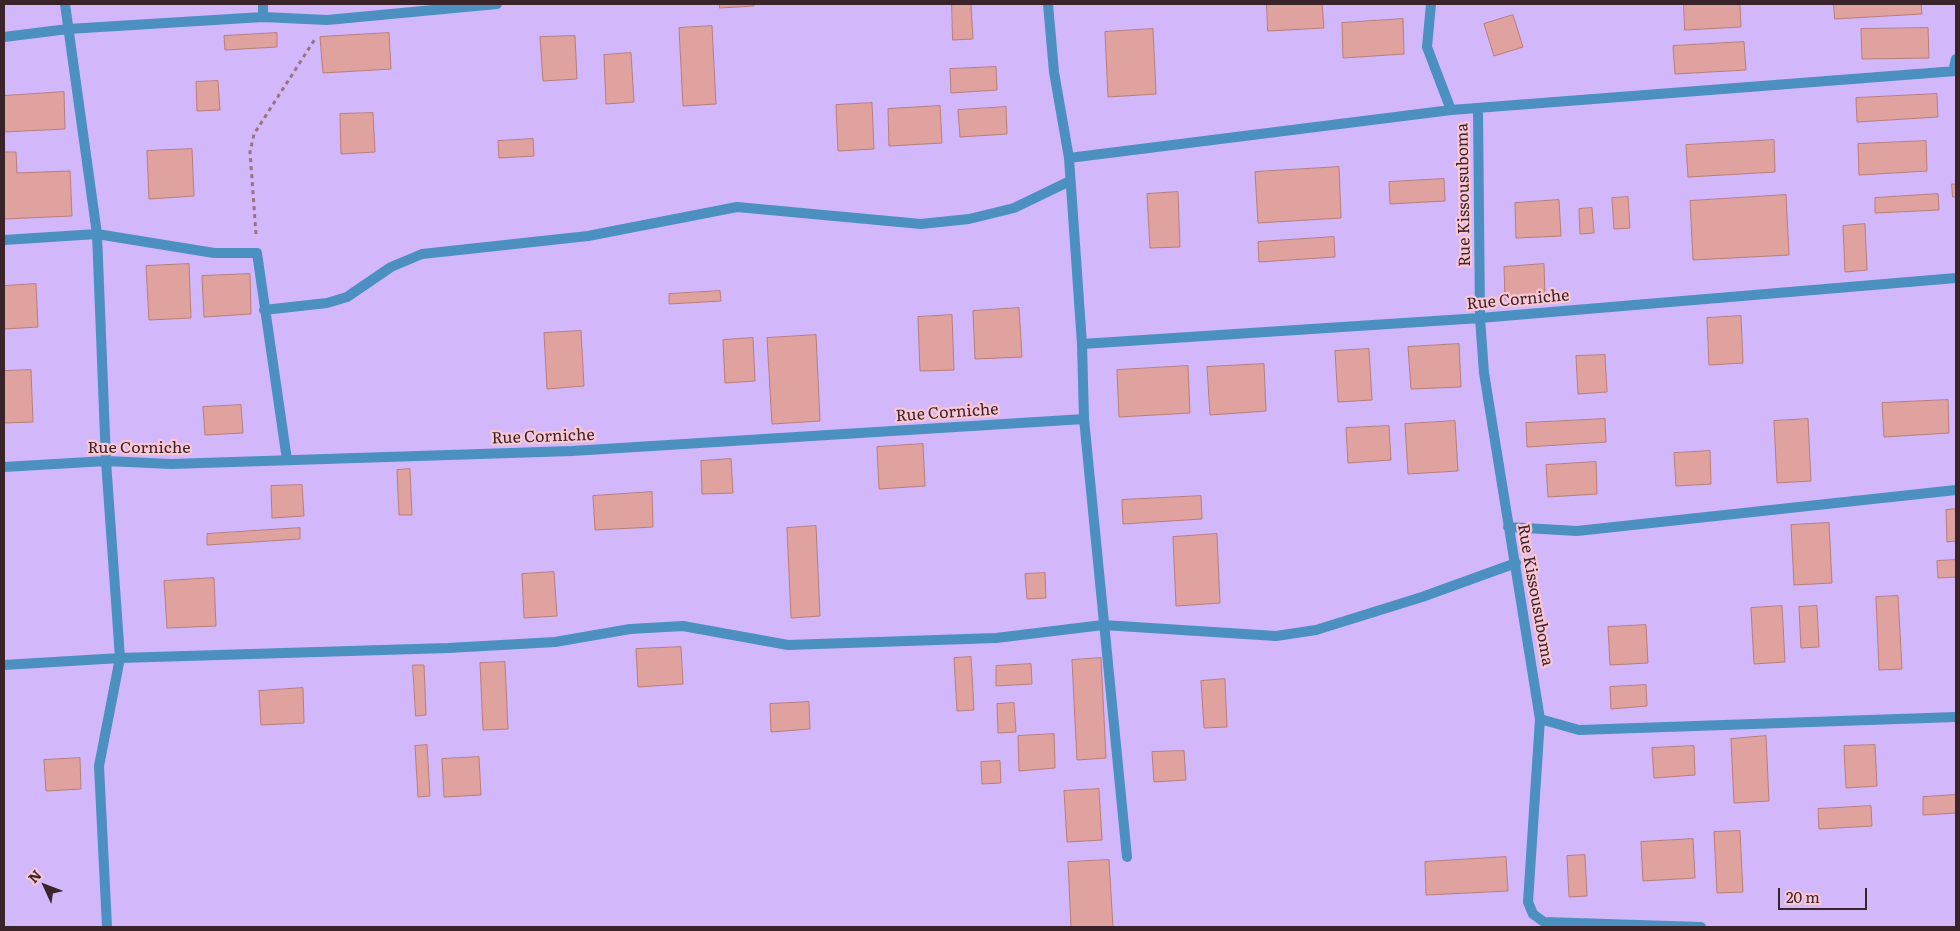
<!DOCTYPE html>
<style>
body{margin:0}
#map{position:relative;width:1960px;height:931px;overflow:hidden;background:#f9c7d3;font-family:Literata,serif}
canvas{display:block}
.frame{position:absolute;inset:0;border:5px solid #3a2329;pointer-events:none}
.north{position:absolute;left:20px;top:861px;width:50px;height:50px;-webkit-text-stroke:4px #f9c7d3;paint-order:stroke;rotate:313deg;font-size:14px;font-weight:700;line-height:20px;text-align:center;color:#3a2329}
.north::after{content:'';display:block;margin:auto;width:18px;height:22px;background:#3a2329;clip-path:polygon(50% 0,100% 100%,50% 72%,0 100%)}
.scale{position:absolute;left:1778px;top:888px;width:89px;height:22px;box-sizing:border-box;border:2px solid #3a2329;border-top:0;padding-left:6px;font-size:15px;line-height:18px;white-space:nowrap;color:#3a2329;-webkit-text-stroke:4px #f9c7d3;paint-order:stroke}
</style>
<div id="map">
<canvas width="1960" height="931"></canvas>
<div class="frame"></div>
<div class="north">N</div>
<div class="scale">20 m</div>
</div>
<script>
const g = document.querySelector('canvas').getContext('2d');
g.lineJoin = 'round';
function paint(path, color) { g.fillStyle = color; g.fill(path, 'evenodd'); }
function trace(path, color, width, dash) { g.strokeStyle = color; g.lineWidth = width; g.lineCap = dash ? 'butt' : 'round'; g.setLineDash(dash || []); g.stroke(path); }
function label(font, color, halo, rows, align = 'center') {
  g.font = font + ' Literata,serif'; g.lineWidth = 4.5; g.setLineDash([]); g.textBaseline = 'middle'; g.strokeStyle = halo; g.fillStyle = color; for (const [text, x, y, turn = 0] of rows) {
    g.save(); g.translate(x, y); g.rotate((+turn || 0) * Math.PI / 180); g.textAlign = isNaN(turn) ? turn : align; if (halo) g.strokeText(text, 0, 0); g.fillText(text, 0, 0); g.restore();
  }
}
const green = new Path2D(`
 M4,4H1956V927H4Z`);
const building = new Path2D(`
 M720,4H754V6L720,8Z
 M952,4H971L973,39L953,40Z
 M1267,4H1322L1324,28L1268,31Z
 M1684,4H1740L1741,27L1685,30Z
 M1834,4H1921L1922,14L1835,19Z
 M1513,15L1523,47L1494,56L1484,24Z
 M1403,19L1404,54L1343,58L1342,23Z
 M712,26L716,104L683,106L679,28Z
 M1928,28L1929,58L1862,59L1861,29Z
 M1153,29L1156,94L1108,97L1105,32Z
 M277,33V47L225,50L224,36Z
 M389,33L391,69L323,73L320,37Z
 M575,36L577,79L543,81L540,37Z
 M1744,42L1746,70L1675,74L1673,46Z
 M631,53L634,102L606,104L604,55Z
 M996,67L997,90L951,93L950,69Z
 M218,81L220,110L197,111L196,82Z
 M64,92L65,129L4,132V96Z
 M1937,94L1938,117L1857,122L1856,98Z
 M872,103L874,149L838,151L836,105Z
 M940,106L942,143L889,146L888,109Z
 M1006,107L1007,134L960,137L958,110Z
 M373,113L375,152L341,154L340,114Z
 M533,139L534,156L499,158L498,141Z
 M1774,140L1775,172L1688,177L1686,145Z
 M1926,141L1927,171L1859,175L1858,144Z
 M192,149L194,196L149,199L147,151Z
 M4,152H16L17,173L70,171L72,216L4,219Z
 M1339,167L1341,218L1258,223L1255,172Z
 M1444,179L1445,201L1390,204L1389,182Z
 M1952,184H1956V197H1953Z
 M1178,192L1180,247L1150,248L1147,194Z
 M1938,194L1939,210L1875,213V198Z
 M1786,195L1789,255L1693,260L1690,201Z
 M1628,197L1630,228L1614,229L1612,198Z
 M1559,200L1561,236L1516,238L1515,203Z
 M1592,208L1594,233L1580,234L1579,209Z
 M1865,224L1867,270L1845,272L1843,226Z
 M1334,237L1335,257L1259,262L1258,242Z
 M189,264L191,318L149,320L146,266Z
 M1544,264L1545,297L1505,299L1504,267Z
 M250,274L251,314L204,317L202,276Z
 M36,284L38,327L4,329V286Z
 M720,291L721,301L669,304V294Z
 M1019,308L1022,357L975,359L973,311Z
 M952,315L954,370L920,371L918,317Z
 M1741,316L1743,363L1709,365L1707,318Z
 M581,331L584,386L547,389L544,333Z
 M816,335L820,421L772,424L767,338Z
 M753,338L755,381L725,383L723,340Z
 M1459,344L1461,387L1411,389L1408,347Z
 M1369,349L1372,400L1338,402L1335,351Z
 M1605,355L1607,392L1578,394L1576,356Z
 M1264,364L1266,411L1210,415L1207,367Z
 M1188,366L1190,413L1119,417L1117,370Z
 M31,370L33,422L4,423V371Z
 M1948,400L1949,433L1884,437L1882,403Z
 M241,405L243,433L205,435L203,407Z
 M1605,419L1606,442L1527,447L1526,423Z
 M1808,419L1811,481L1777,483L1774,421Z
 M1455,421L1458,471L1408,474L1405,424Z
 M1389,426L1391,460L1348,463L1346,428Z
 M923,444L925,486L879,489L877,447Z
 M1710,451L1711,484L1676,486L1674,453Z
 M731,459L733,493L702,494L701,461Z
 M1596,462L1597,494L1548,497L1546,465Z
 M410,469L412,515H399L397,470Z
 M302,485L304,516L272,518L271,486Z
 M652,492L653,527L595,530L593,496Z
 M1201,496L1202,519L1123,524L1122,500Z
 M1956,509V541L1947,542L1946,510Z
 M1829,523L1832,583L1794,585L1791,525Z
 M816,526L820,616L791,618L787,528Z
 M300,528V539L207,545V534Z
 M1217,534L1220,603L1176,606L1173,537Z
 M1956,560V577L1938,578L1937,561Z
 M554,572L557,616L524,618L522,574Z
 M1045,573L1046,598L1027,599L1025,574Z
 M214,578L216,626L167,628L164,581Z
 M1898,596L1902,669L1879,670L1876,597Z
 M1782,606L1785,662L1754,664L1751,608Z
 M1817,606L1819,647L1801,648L1799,607Z
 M1646,625L1648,663L1610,665L1608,627Z
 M681,647L683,684L638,687L636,649Z
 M971,657L974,710L957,711L954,658Z
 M1101,658L1106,758L1077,760L1072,660Z
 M505,662L508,729L483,730L480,663Z
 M1031,664L1032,684L996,686V666Z
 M413,665H424L426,715L416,716Z
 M1225,679L1227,727L1204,728L1201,681Z
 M1646,685L1647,706L1611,709L1610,687Z
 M303,688L304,723L261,725L259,691Z
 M809,702L810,729L771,732L770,704Z
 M1014,703L1016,732L998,733L997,704Z
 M1054,734L1055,768L1019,771L1018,736Z
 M1766,736L1769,801L1734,803L1731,739Z
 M427,745L430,796L418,797L415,746Z
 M1875,745L1877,786L1846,788L1844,746Z
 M1694,746L1695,775L1654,778L1652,748Z
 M1184,751L1186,780L1154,782L1152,752Z
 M479,757L481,795L444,797L442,759Z
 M80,758L81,789L46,791L44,760Z
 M1000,761L1001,783L982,784L981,762Z
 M1099,789L1102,840L1067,842L1064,791Z
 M1956,795V813L1923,815V797Z
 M1871,806L1872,826L1819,829L1818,809Z
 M1740,831L1743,892L1717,893L1714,832Z
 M1693,839L1695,878L1643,881L1641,842Z
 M1585,855L1587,896L1569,897L1567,856Z
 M1506,857L1508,891L1426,895L1425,862Z
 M1109,860L1113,927H1071L1068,862Z`);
const path = new Path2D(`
 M256,234L250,152L254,134L315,39`);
const minor = new Path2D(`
 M65,4L97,234L106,461L120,658L99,766L107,927
 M263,4V17
 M1048,4L1054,72L1069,158L1082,344L1084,419L1127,857
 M1431,4L1427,47L1451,110
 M4,37L68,29L263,17L327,20L497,4
 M1953,71L1956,59
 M1478,109L1480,318L1484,373L1540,719L1528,902L1533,914L1544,922L1701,927
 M1069,158L1451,110L1956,71
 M4,240L97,234L214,253H257L287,460
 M264,310L327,303L347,297L391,267L422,254L588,236L737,207L921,224L969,219L1014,208L1070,181
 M1082,344L1480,318L1956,278
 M4,467L106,461L171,464L572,451L1084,419
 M1508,527L1577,531L1956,490
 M4,665L120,658L448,648L555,642L630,629L683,626L788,645L996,638L1103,625L1276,636L1316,630L1422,597L1516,563
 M1540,719L1579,730L1956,717`);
const streetNames = [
 ["Rue Kissousuboma",1464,195,-91],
 ["Rue Corniche",1518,300,-5],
 ["Rue Corniche",947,413,-4],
 ["Rue Corniche",543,437,-2],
 ["Rue Corniche",139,448],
 ["Rue Kissousuboma",1535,595,80]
];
paint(green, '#d3b7fb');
paint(building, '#e0a29e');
trace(building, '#b97e7a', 1);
trace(path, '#99747d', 3, [4, 4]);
trace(minor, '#4c8fc1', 10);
label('16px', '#3a2329', '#f9c7d3', streetNames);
</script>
